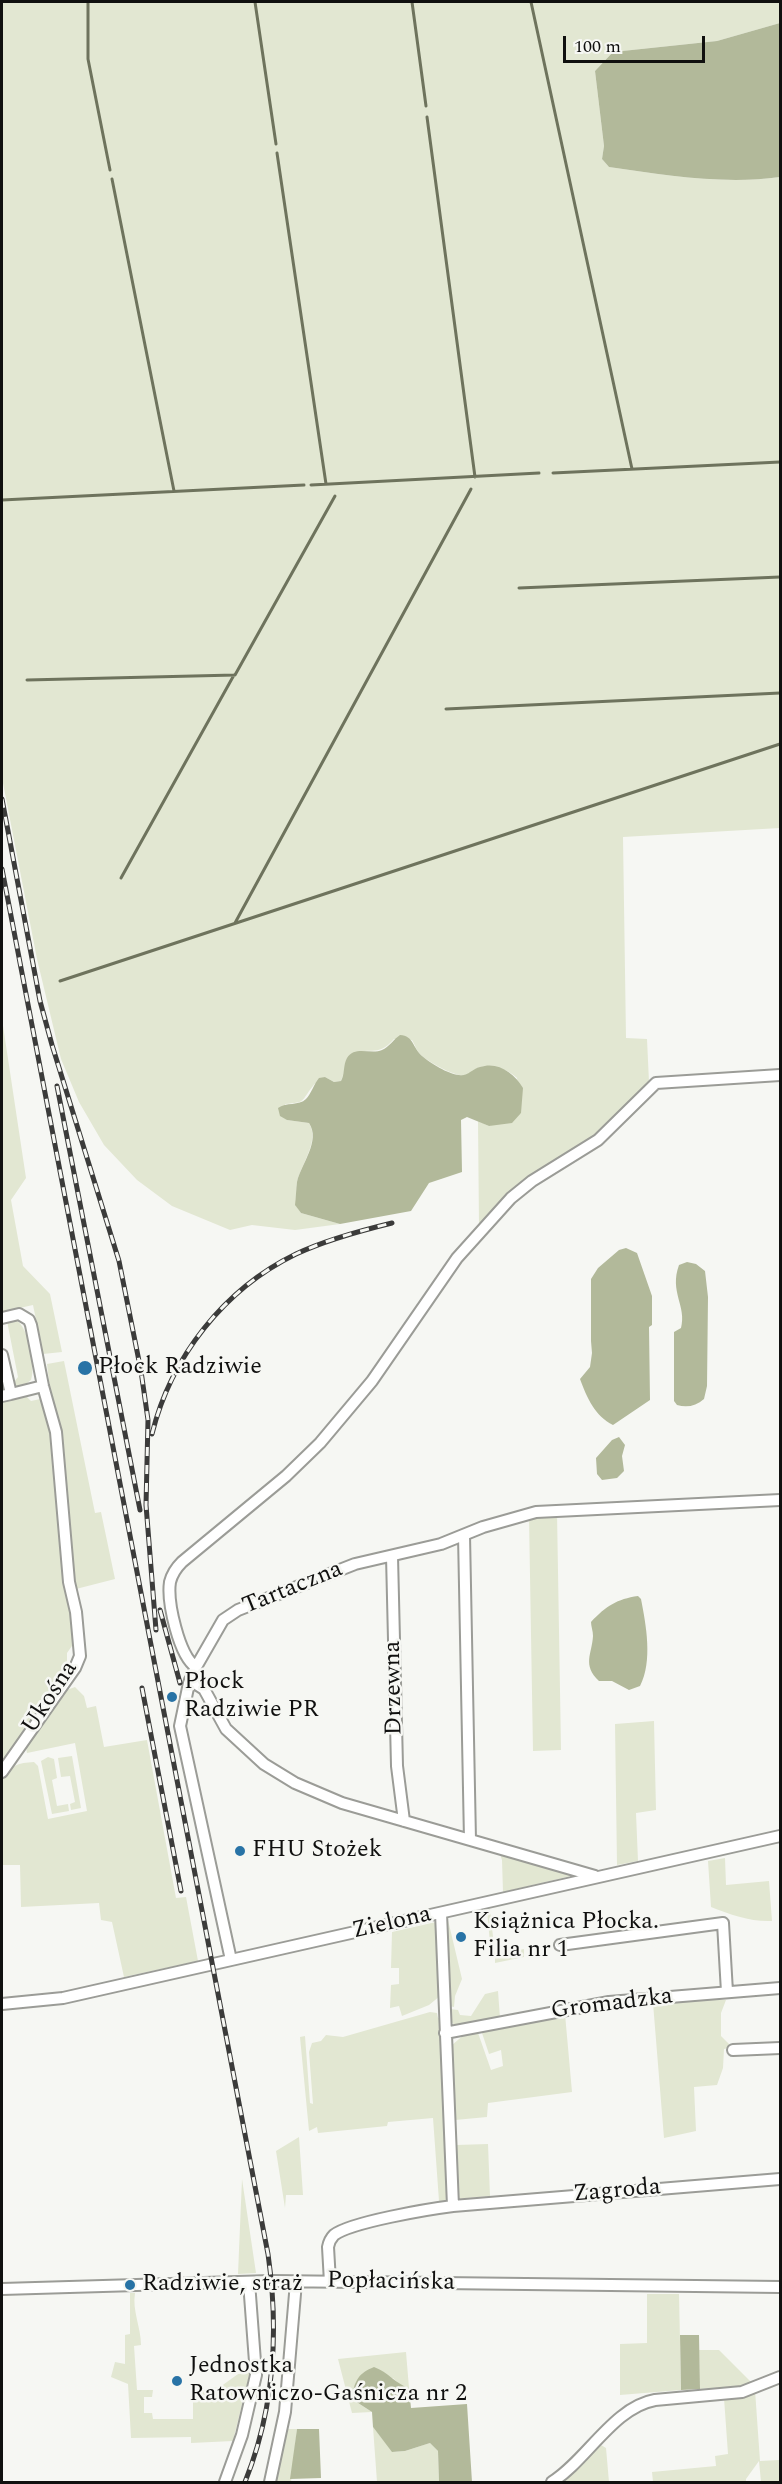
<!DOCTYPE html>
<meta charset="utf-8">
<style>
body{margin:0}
#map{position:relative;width:782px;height:2484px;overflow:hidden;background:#f6f7f3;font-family:Spectral,serif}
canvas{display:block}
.frame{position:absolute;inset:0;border:3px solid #10100f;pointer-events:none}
.scale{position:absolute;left:563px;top:36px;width:142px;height:27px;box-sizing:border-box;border:3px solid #10100f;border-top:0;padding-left:8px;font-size:18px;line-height:21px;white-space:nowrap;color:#10100f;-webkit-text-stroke:4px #f6f7f3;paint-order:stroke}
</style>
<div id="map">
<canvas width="782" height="2484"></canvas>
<div class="frame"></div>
<div class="scale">100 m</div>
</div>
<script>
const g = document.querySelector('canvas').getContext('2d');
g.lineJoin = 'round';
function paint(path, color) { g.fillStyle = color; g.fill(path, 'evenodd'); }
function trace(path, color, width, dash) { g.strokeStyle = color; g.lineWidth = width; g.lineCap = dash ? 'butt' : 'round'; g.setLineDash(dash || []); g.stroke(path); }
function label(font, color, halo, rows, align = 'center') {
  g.font = font + ' Spectral,serif'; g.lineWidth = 5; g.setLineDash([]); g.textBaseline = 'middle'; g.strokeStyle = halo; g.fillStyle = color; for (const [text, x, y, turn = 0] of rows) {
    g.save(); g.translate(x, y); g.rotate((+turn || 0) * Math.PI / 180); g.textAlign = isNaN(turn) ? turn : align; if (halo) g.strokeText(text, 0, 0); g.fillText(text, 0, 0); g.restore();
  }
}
const green = new Path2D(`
 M2,2H780V23L717,41L613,52L595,71L604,146L602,159L609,167C665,175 724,185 780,177V828L623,837L626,1038L647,1039L649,1082L601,1133L479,1226L478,1121L489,1126L521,1113L517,1078C507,1069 492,1063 478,1068C474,1070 470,1074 465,1075C457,1078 429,1062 422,1056C417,1052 415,1045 412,1040L394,1039C377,1059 368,1045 350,1055L341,1081L334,1082L325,1077C322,1079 315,1083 313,1086C300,1102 307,1102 285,1104L287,1120L309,1123C320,1141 301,1164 297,1182C296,1189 296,1198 296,1206L301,1213L340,1224L295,1230L252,1225L230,1230L172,1206L137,1180L104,1145L79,1102L61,1059L37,959L2,778Z
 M2,1019L26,1178L11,1200L23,1266L50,1294L62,1352L43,1354L33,1305L2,1312Z
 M16,1320C29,1328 36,1365 31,1380L22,1387H16L13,1383L18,1377L7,1321Z
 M64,1361L95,1513L101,1512L115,1579L76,1589L73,1588L47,1364Z
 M26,1396L31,1401L45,1398L53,1428L64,1589L70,1601L74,1643L67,1653V1671L2,1768V1402Z
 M557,1512L561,1750L533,1751L529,1517Z
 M75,1687L84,1696L87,1708L96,1706L104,1747L147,1740L176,1898L186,1897L198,1961L124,1977L112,1922L101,1920L99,1903L21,1907L20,1865H2V1778C12,1765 18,1763 34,1762L38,1766L48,1819L87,1811L75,1743L27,1753L25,1743L61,1692Z
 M654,1721L656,1810L636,1813L638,1861L617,1865L615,1724Z
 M72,1756L81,1808L71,1810L70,1804L75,1802L70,1776L61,1777L58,1758Z
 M48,1757L54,1759L57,1778L52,1780L57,1806L68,1804L69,1811L52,1814L41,1761Z
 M499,1851L573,1874L571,1876L503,1892L502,1860Z
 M725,1858L726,1885L769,1881L772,1921C751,1922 731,1915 711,1907L708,1861Z
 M490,1909L495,1955L524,1949V1957L495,1963V1956L491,1954L487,1910Z
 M448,1920L462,1979L455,1996L454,2007L449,2006Z
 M436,1922L440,1996L429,2005L402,2016L399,2006L390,2008L391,1985L399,1984V1968H391L392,1932Z
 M498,1991L500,2018L455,2026L451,2021L450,2009L458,2010L460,2015L471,2016L485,1994Z
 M690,2000H726L721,2013V2036L729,2044L730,2048L724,2049L723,2068L717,2085L694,2087L696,2131L664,2138L653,2003Z
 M430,2012L437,2013L438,2018H441L449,2195L446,2201H439L433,2118L388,2122L387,2126L318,2133L317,2127L309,2131L300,2037L305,2036L310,2103L313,2104L309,2052L312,2043L321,2041L326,2035L343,2037Z
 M565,2014L572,2092L488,2103L487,2117L455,2120L452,2045L465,2034L477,2030L491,2070L503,2066L501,2050L489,2054L481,2030Z
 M299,2137L303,2195H286L285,2208L276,2151Z
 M488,2144L490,2196L458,2199L456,2145Z
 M242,2179L256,2273L238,2274Z
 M130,2293H135C132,2311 141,2327 141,2345L134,2346L137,2390H153L152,2397H144V2413H152L153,2419H193V2395L195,2391L220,2387L238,2374L250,2372L233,2441L191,2443V2437L131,2438L128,2384L111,2377L115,2362L125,2364V2335L130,2334Z
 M647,2294H679L681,2390L620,2395V2344L647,2343Z
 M699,2350H719L755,2386L700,2389Z
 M406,2352L409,2388L400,2385L393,2378L355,2401L372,2412L352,2413L338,2359Z
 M755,2390L760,2461L779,2460L780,2482H761L759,2461L746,2479V2482H653L652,2472L716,2466L715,2456L728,2454L724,2398Z
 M373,2427L393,2452L405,2451L430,2443L438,2451L439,2482H377Z
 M287,2429H297L291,2482H273Z
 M601,2445L606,2448L609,2482H561Z`);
const forest = new Path2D(`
 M780,23V177C724,185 665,175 609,167L602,159L604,146L595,71L613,52L717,41Z
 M400,1035C414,1036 412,1047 422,1056C430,1063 448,1074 459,1075C467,1077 472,1069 480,1067C498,1061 514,1073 523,1088L521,1113L512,1123L489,1126L467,1117L461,1120L462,1172L429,1183L411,1211L340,1224L301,1213L295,1205C296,1198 296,1189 297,1182C301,1164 321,1141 309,1123L287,1120L280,1116L278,1108C286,1102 299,1106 306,1099C311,1094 314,1084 319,1078L325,1077L334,1082L341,1081C345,1074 343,1065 347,1058C355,1045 371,1055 382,1050C389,1047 394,1039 400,1035Z
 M626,1248L637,1253L652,1296V1325L649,1327L650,1400L613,1425C595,1416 587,1398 580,1379L590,1367L592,1353L591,1341V1279L598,1268L619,1250Z
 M687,1262L696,1264L705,1271L708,1297L707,1386L704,1399C696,1406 687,1408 677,1405L674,1401V1332L681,1328C687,1306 669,1292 679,1265Z
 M619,1437L625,1445L622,1456L624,1471L617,1478L602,1480L597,1474L596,1458L612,1440Z
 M638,1596L641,1599C646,1625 653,1661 640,1686L629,1690L612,1681H599C582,1665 592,1654 593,1636C593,1631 591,1626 591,1622C606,1606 617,1599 638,1596Z
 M680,2335H699L700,2389L681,2390Z
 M374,2367C388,2372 396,2384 409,2388L411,2408L467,2404L472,2482H439L438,2451L430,2443L405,2451L392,2452L373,2427L372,2412L355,2401L352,2396C355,2380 359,2373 374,2367Z
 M297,2429H319L321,2478L290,2479Z`);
const stream = new Path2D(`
 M88,2V59L110,170
 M255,2L276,144
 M412,2L426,106
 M531,2L632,469
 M427,117L475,477
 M277,153L326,484
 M112,179L174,491
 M553,473L780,462
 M311,485L539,473
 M2,500L304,485
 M519,588L780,577
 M27,680L235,675L335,496
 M446,709L780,693
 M121,878L234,675
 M235,923L471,489
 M60,981L780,744`);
const minor = new Path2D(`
 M2,1318L19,1314L29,1320L31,1325L43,1386L56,1432L69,1582L76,1612L80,1656L75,1668L2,1772
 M2,1355L11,1394L2,1396
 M11,1394L43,1386
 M464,1535L470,1840
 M392,1556L397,1766L404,1821
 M196,1667C179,1656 167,1602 170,1582C172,1574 176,1568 182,1562L286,1476L320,1443L372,1381L457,1258L511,1198L532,1181L598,1140L656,1083L780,1075
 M190,1680L204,1689L226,1729L264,1764L295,1783L342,1803L595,1876
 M441,1913L453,2206L780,2179
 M560,1945L723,1923L727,1992
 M231,1960L180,1726L189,1683L196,1667L223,1620L238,1610L355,1564L441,1544L483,1527L536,1512L780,1500
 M2,2004L63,1998L780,1836
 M445,2033L609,2002L780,1988
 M733,2050L780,2048
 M330,2282L328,2247C329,2242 330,2239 334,2235C351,2222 429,2209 453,2206
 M2,2289L271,2281L780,2287
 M225,2482L242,2435L256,2375L249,2282
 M270,2482L285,2412L296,2282
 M552,2482C586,2461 614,2407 655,2400L742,2392L780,2377`);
const rail = new Path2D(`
 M2,799L40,1001L52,1045L119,1261L141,1371L148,1420L146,1505L156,1630
 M2,869L268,2254C279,2331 274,2410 245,2482
 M57,1086L140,1510
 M152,1434C171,1357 224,1289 296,1254C326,1240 359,1231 392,1223
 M160,1610L180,1683
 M142,1688L181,1891`);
const markers = [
 [85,1368,8,"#2873a6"],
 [172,1697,6,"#2873a6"],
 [240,1851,6,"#2873a6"],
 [461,1937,6,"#2873a6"],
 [130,2285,6,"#2873a6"],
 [177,2381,6,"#2873a6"]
];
const poiNames = [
 ["Płock Radziwie",98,1368],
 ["Płock",184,1683],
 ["Radziwie PR",184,1711],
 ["FHU Stożek",252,1851],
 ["Książnica Płocka.",473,1923],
 ["Filia nr 1",473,1951],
 ["Radziwie, straż",142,2285],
 ["Jednostka",189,2367],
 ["Ratowniczo-Gaśnicza nr 2",189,2395]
];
const streetNames = [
 ["Tartaczna",293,1589,-22],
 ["Drzewna",395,1688,-91],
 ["Ukośna",51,1698,-57],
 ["Zielona",392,1924,-13],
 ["Gromadzka",612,2005,-7],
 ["Zagroda",617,2192,-5],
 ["Popłacińska",391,2283,1]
];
paint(green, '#e2e7d2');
paint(forest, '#b2b99a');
trace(stream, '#6e735d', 3);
trace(minor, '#9b9c97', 14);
trace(minor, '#fff', 10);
trace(rail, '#3b3b3a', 5);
trace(rail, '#f6f7f3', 3, [9]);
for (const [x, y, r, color] of markers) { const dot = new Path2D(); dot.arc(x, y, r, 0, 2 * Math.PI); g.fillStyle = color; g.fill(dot); trace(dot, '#f6f7f3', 2); }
label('24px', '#10100f', '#f6f7f3', poiNames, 'left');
label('24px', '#10100f', '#f6f7f3', streetNames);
</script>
